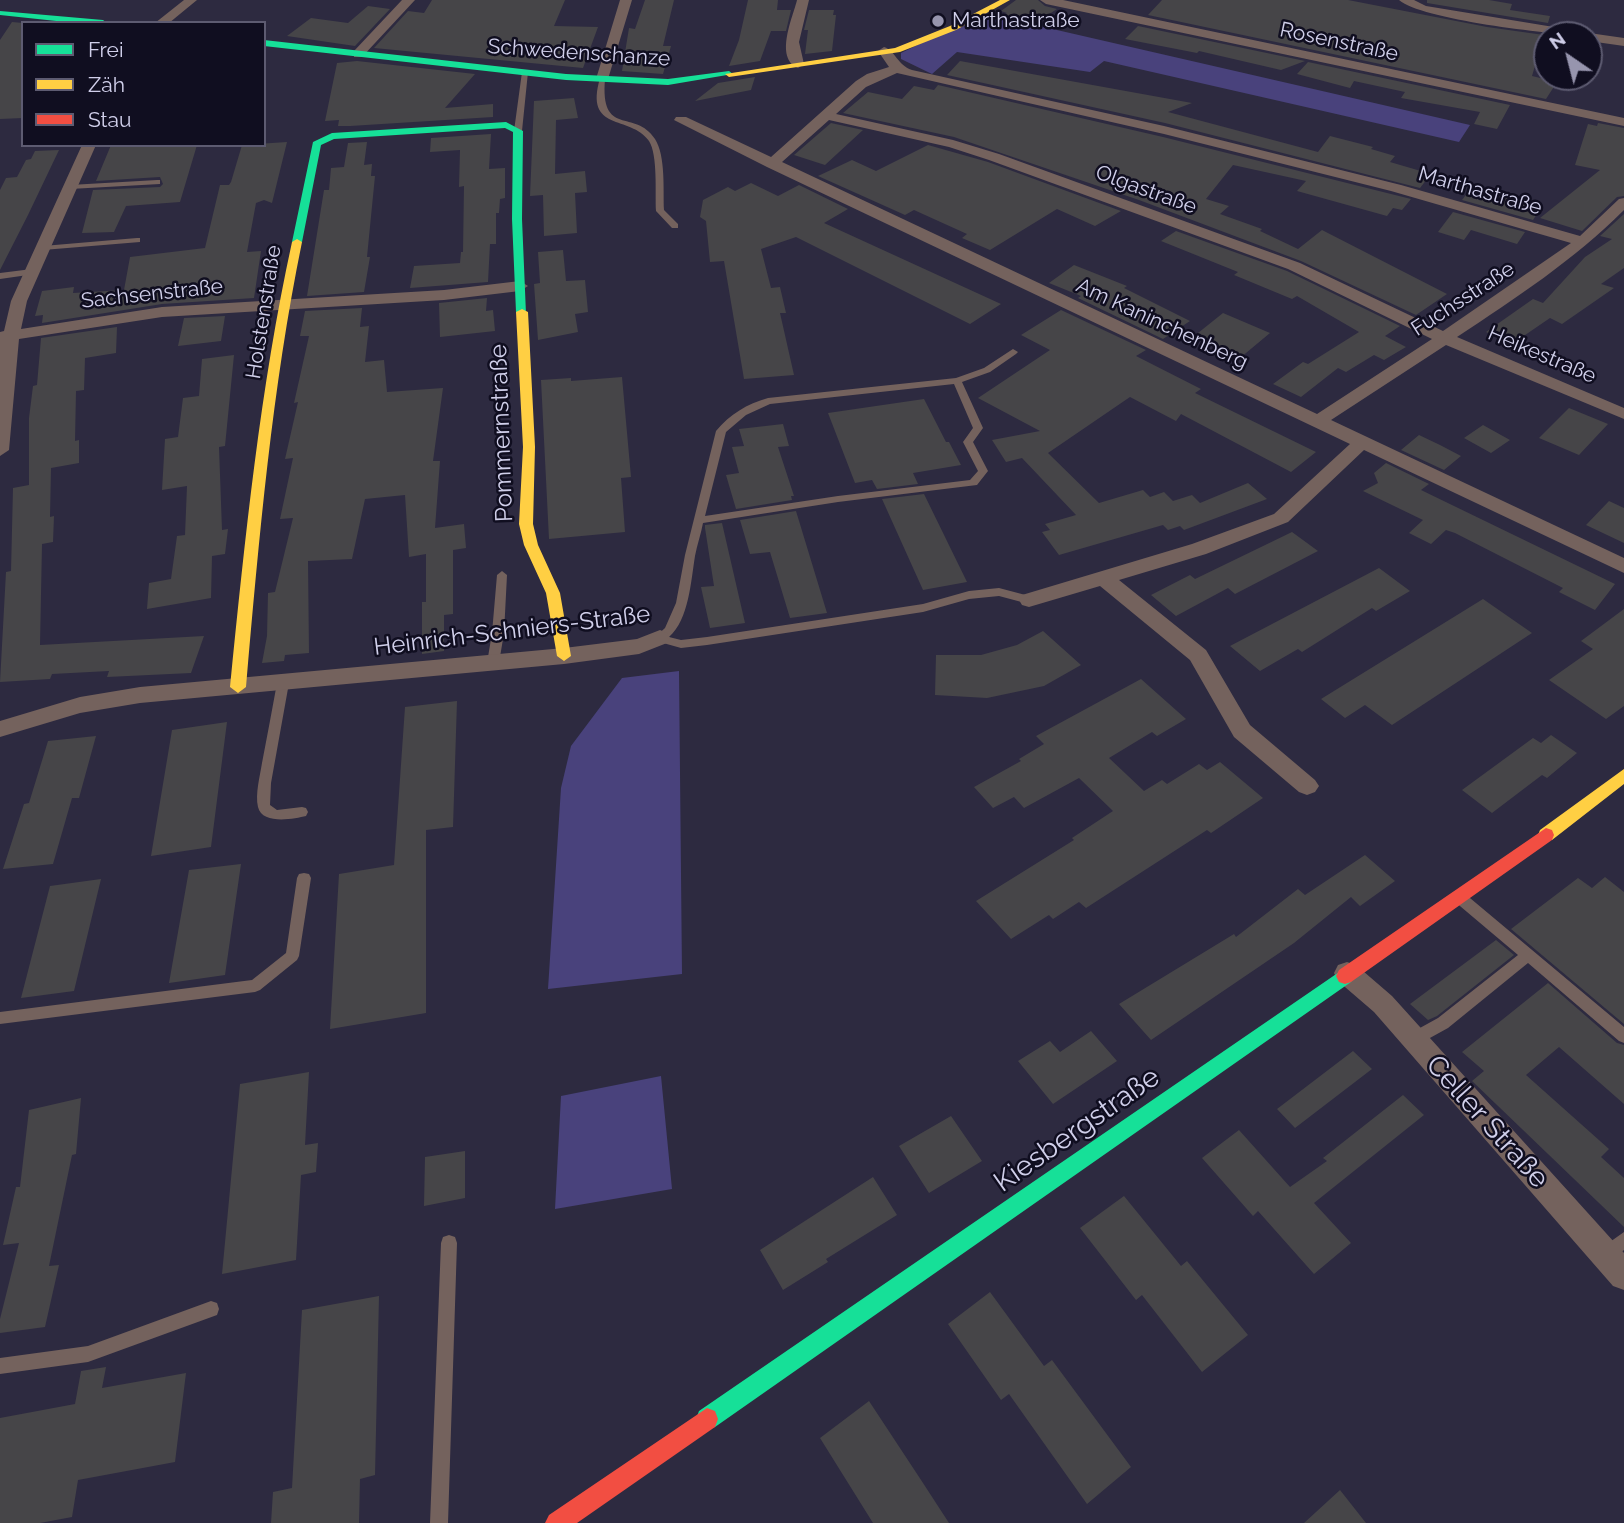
<!DOCTYPE html>
<meta charset="utf-8">
<style>
body{margin:0}
#map{position:relative;width:1624px;height:1523px;overflow:hidden;background:#2d2a40;font-family:Raleway,sans-serif}
canvas{display:block}
.legend{position:absolute;left:21px;top:21px;width:245px;height:126px;box-sizing:border-box;background:#100e20;border:2px solid #5d5b71;margin:0;padding:9px 12px;list-style:none;font-size:21px;color:#d0cfea}
.legend li{display:flex;align-items:center;gap:14px;height:35px}
.legend b{width:35px;border:2px solid #5d5b71}
.north{position:absolute;left:1533px;top:21px;width:70px;height:70px;box-sizing:border-box;background:#100e20;border:2px solid #5d5b71;border-radius:50%;rotate:325deg;font-size:19px;font-weight:700;line-height:28px;text-align:center;color:#d0cfea}
.north::after{content:'';display:block;margin:auto;width:24px;height:32px;background:#9795ae;clip-path:polygon(50% 0,100% 100%,50% 72%,0 100%)}
</style>
<div id="map">
<canvas width="1624" height="1523"></canvas>
<ul class="legend">
<li><b style="height:9px;background:#16e098"></b>Frei</li>
<li><b style="height:9px;background:#ffcf43"></b>Zäh</li>
<li><b style="height:9px;background:#f24e42"></b>Stau</li>
</ul>
<div class="north">N</div>
</div>
<script>
const g = document.querySelector('canvas').getContext('2d');
g.lineJoin = 'round';
function paint(path, color) { g.fillStyle = color; g.fill(path, 'evenodd'); }
function trace(path, color, width, dash) { g.strokeStyle = color; g.lineWidth = width; g.lineCap = dash ? 'butt' : 'round'; g.setLineDash(dash || []); g.stroke(path); }
function label(font, color, halo, rows, align = 'center') {
  g.font = font + ' Raleway,sans-serif'; g.lineWidth = 5; g.setLineDash([]); g.textBaseline = 'middle'; g.strokeStyle = halo; g.fillStyle = color; for (const [text, x, y, turn = 0] of rows) {
    g.save(); g.translate(x, y); g.rotate((+turn || 0) * Math.PI / 180); g.textAlign = isNaN(turn) ? turn : align; if (halo) g.strokeText(text, 0, 0); g.fillText(text, 0, 0); g.restore();
  }
}
const green = new Path2D(`
 M983,13L1470,125L1459,142L1104,61L1090,72L957,52L932,74L901,59V53Z
 M679,671L682,974L548,989L561,788L571,746L622,678Z
 M661,1076L672,1189L555,1209L561,1096Z`);
const building = new Path2D(`
 M432,0H565L554,26L598,27L583,68L374,48L408,11L424,13Z
 M645,0H674L663,46H671L663,74L622,71L629,28L635,29Z
 M748,0H778L777,10H791L786,31H771L760,61L729,66L739,40Z
 M1016,0H1038L1045,6L1057,9L1034,24L1001,16L1007,13L1001,11Z
 M1162,0H1348L1487,27L1544,35L1532,76L1557,82L1546,99L1148,15Z
 M1427,0H1489L1512,4L1510,10L1550,16L1548,23L1427,3Z
 M368,6L390,9L355,46L287,36L311,18L348,23Z
 M809,10H834L833,15H836L832,51L805,54L808,30H804Z
 M12,22L23,23V118L0,119V40Z
 M1138,26L1305,61L1281,70L1199,51L1197,53L1125,39Z
 M357,61L475,74L445,108L493,104V117L350,126H338L339,120L325,121L337,63Z
 M960,61L1192,103L1168,112L1318,152L1330,136L1373,147L1371,149L1395,156L1390,162L1431,174L1420,188L1165,123L947,75Z
 M1308,62L1510,105L1497,129L1474,124L1480,112L1401,98L1405,92L1354,81L1350,88L1297,74Z
 M755,77L751,90L695,101L718,83Z
 M938,85L1163,137L1411,199L1402,210L1393,208L1387,216L1297,191L1306,181L1233,165L1206,199L1229,206L1220,214L1262,229L1260,231L1298,249L1322,230L1447,294L1416,315L1301,261L1139,200L954,137L843,113L868,92L902,99L914,86L934,90Z
 M574,98L578,118L556,120L555,174L585,171L587,192L575,193L577,233L544,236L543,195L530,196L534,101Z
 M831,123L863,130L825,165L794,155Z
 M1598,123L1624,128V196L1617,197L1582,231L1540,218L1600,170L1575,165L1588,124L1597,126Z
 M491,134L489,169L505,168V198L500,199L499,213H496V244H490L488,282L410,288L414,266L460,263L461,252H463L464,186L459,187L460,150L430,152L431,138Z
 M287,142L272,203L264,200L256,203L247,252L261,251L254,298L162,304L42,323L43,315L35,316L42,291L74,287L73,293L124,290L130,257L205,248L220,185H229L231,182L242,145Z
 M367,142L364,165L372,164L371,176H375L367,257H370L364,292L307,296L324,190H329L331,168L344,167L348,143Z
 M111,145H197L180,202L126,206L114,232L82,233L93,190L160,187L163,184L160,177L96,181Z
 M928,145L988,162L1121,211L1095,226L1057,209L990,250L962,238L967,234L914,210L905,215L818,176L852,160L876,171Z
 M59,150L28,215L0,270V190L6,178L17,177L26,160L31,159L35,151Z
 M751,183L778,196L799,185L848,209L824,223L1001,304L970,324L796,237L761,249L771,288L780,287L786,313H780L794,375L744,379L724,261L710,262L706,221L700,217L703,200L728,187L735,191Z
 M1471,188L1541,208L1533,220L1462,200Z
 M1453,212L1525,232L1517,244L1471,230L1464,240L1438,232Z
 M1624,214V268L1601,284L1614,288L1562,324L1550,318L1512,344L1486,332L1533,299L1543,303L1585,257L1612,239L1600,236Z
 M1176,231L1287,271L1400,326L1385,336L1406,347L1384,360L1374,355L1346,372L1338,368L1301,397L1273,384L1303,362L1308,364L1359,332L1297,296L1292,299L1234,275L1238,272L1161,241Z
 M563,250L566,281L585,280L588,312L575,314L578,332L538,340L534,284L540,283L538,252Z
 M1074,265L1127,286L1124,288L1190,321L1163,339L1078,298L1081,296L1049,283Z
 M487,298L486,311L493,310L495,331L440,337L439,303Z
 M362,308L360,327L369,326L365,362L384,360L387,392L443,388L433,461H440L435,528L464,524L466,548L453,550V614L444,615V651L422,654V602H426V554L409,557L405,495L365,499L352,559L308,561L309,653L285,655L284,661L262,663L267,636L268,593L275,592L293,518L280,519L293,458L285,459L298,402L294,403L309,336H300L305,311Z
 M1061,310L1146,350L1136,356L1201,389L1195,393L1316,452L1291,472L1181,414L1176,421L1130,397L1048,453L1099,503L1143,490L1150,497L1164,492L1173,501L1192,495L1200,503L1248,483L1267,499L1184,530L1180,526L1168,530L1163,525L1059,555L1042,532L1050,530L1045,524L1076,515L1022,458L1006,462L992,440L1040,431L978,398L1050,350L1021,335Z
 M1223,313L1270,333L1240,358L1193,337Z
 M225,316L221,341L178,346L184,318Z
 M117,327L116,353L85,358L84,390L76,391L75,441L79,440V463L51,468L50,517L54,516L53,542L42,544L40,645L204,636L191,673L107,677L109,671L52,674L50,679L0,682L6,572L11,571L13,488L29,485V418L33,386L37,385L41,338Z
 M234,355L225,446L219,447L222,530L228,529L225,554L212,556L211,598L147,609L149,583L171,579L177,536L185,535L187,486L162,490L165,439L178,437L183,398L199,396L202,359Z
 M622,377L631,477L621,478L625,532L549,539L541,380L571,378V381Z
 M924,399L946,442H949L961,465L913,473L918,484L877,489L872,480L855,483L828,413Z
 M1569,408L1608,424L1579,455L1539,438Z
 M783,424L789,446L778,447L794,496H791L792,500L736,509L726,475L739,473L732,447L744,446L739,429Z
 M1483,425L1510,440L1491,453L1464,438Z
 M1419,435L1440,445L1461,456L1444,470L1401,450Z
 M1386,463L1429,484L1421,490L1615,584L1595,610L1559,592L1563,588L1455,533L1446,530L1431,544L1409,533L1423,520L1363,491L1378,483L1374,473Z
 M924,494L967,582L923,590L882,499Z
 M1609,501L1624,508V543L1586,525Z
 M796,511L827,613L790,618L770,552L750,554L740,520Z
 M722,523L745,623L710,628L701,587L714,586L705,528V525Z
 M1292,532L1318,551L1235,594L1228,588L1176,616L1151,595L1190,575L1195,579Z
 M1379,568L1410,591L1376,611L1372,608L1302,652L1298,649L1260,671L1230,646Z
 M1483,599L1532,633L1392,725L1365,705L1345,718L1321,699Z
 M1624,609V706L1606,719L1549,680L1593,649L1581,641Z
 M1043,631L1081,665L1044,686L987,698L935,695L936,655H981L1017,645Z
 M1141,679L1186,719L1157,736L1152,732L1109,758L1144,791L1162,780L1167,784L1199,764L1207,770L1220,762L1263,798L1211,833L1207,830L1086,908L1079,902L1053,919L1049,915L1011,939L976,901L1074,840L1072,838L1113,811L1079,778L1024,808L1014,797L993,808L974,787L1021,761L1019,759L1044,744L1036,736Z
 M457,701L453,827L426,830V1013L330,1029L339,874L394,865L405,707Z
 M227,722L211,847L151,856L172,730Z
 M1551,735L1577,753L1547,778L1542,775L1492,813L1462,790L1533,738L1541,743Z
 M96,736L79,798H72L53,864L3,869L24,804L29,803L48,741Z
 M1365,855L1395,881L1360,906L1351,897L1294,943L1151,1040L1119,1004L1234,934L1236,937L1298,889L1305,895Z
 M241,864L225,975L169,983L189,870Z
 M1605,877L1624,892V1024L1511,929L1578,878L1592,888Z
 M101,879L74,991L21,998L50,886Z
 M1496,940L1514,955L1437,1016L1428,1020L1410,1004Z
 M1548,983L1617,1043L1624,1045V1104L1559,1047L1526,1075L1609,1149L1601,1157L1624,1178V1227L1472,1081L1484,1071L1462,1052Z
 M1091,1031L1117,1061L1053,1104L1018,1061L1050,1041L1060,1052Z
 M1353,1051L1372,1069L1295,1128L1277,1109Z
 M309,1072L305,1145L318,1143L316,1172L301,1175L296,1260L222,1274L240,1084Z
 M1403,1095L1424,1115L1314,1203L1351,1243L1314,1274L1258,1211L1253,1216L1202,1158L1239,1130L1290,1187L1327,1161L1323,1158Z
 M81,1098L76,1154L72,1155L49,1266L59,1265L45,1327L0,1333V1319L19,1243L3,1245L16,1187H20L29,1110Z
 M951,1116L982,1161L929,1193L899,1146Z
 M465,1151V1198L424,1206L425,1157Z
 M873,1177L897,1215L826,1259L828,1262L783,1290L760,1250Z
 M1124,1196L1181,1266L1187,1261L1248,1335L1202,1372L1142,1295L1136,1300L1080,1228Z
 M990,1292L1044,1366L1052,1360L1131,1467L1087,1504L1009,1394L1001,1400L948,1324Z
 M379,1296L375,1475L360,1479L359,1523H271L273,1492L292,1488L302,1310Z
 M106,1367L102,1388L186,1373L175,1462L78,1480L72,1517L40,1523H0V1418L75,1404L81,1371Z
 M869,1401L923,1483L949,1523H873L820,1438Z
 M1340,1490L1366,1523H1304Z`);
const lane = new Path2D(`
 M525,70L528,72L522,131L518,133L514,131L522,72Z
 M600,78L605,79C600,138 635,108 655,139C666,156 663,191 664,210L678,224V228H672L656,211C655,194 658,155 649,141C630,114 584,133 600,78Z
 M157,180H160V184L70,189L66,187L70,185Z
 M137,238H140V242L43,250L39,248L43,246Z
 M32,269L36,272L35,274L0,279V273Z
 M1013,349L1018,352L1016,354L990,372L962,382L983,428L973,442L988,471L977,485L838,502L703,523C701,534 697,545 695,556C691,580 689,620 669,637L681,640L707,637L923,604L969,591L999,588L1033,597L1034,600L1033,603L1029,604L999,596L969,599L923,612L707,645L681,648L656,641L654,638L665,628L676,603L685,555L716,431C730,414 747,404 768,398L956,378L984,368ZM954,384L973,428L963,442L978,471L970,480L838,496L705,516L726,432L746,415L770,404Z
 M502,571L507,575L504,633L499,663L493,667L487,663L492,633L497,575Z
 M283,679L289,683L271,783L270,805L277,810L302,807L306,808L308,812L306,816C294,819 262,825 258,807C255,794 260,776 262,763C267,737 272,710 277,683Z
 M304,873L309,874L311,878L299,956L297,960L260,990L255,992L0,1024V1012L252,980L286,953L297,878L299,874Z
 M1459,891L1464,893L1624,1027V1043L1619,1041L1528,963L1448,1028L1419,1044L1414,1046L1409,1044L1407,1039L1409,1034L1438,1018L1518,955L1454,901L1452,897L1454,893Z
 M1624,1232V1250L1606,1263L1600,1261L1598,1255L1600,1249Z
 M449,1235L455,1237L457,1243L448,1523H430L441,1243L443,1237Z
 M211,1301L217,1303L219,1309L217,1315L88,1362L0,1374V1358L88,1346Z`);
const street = new Path2D(`
 M184,0H197L169,23H155Z
 M402,0H415L362,57H354V51Z
 M620,0H632L608,79L602,83L596,79Z
 M797,0H809L799,42L804,64L798,68C774,58 793,17 797,0Z
 M1040,0H1063L1624,118V126L1046,4Z
 M1399,0H1414L1426,6L1578,31L1584,35C1551,35 1420,19 1399,0Z
 M1589,33L1624,38V46L1589,41V35H1584Z
 M884,47C896,51 897,65 912,70L1164,126L1401,185L1580,236L1619,199L1624,198V210C1574,260 1516,298 1457,337L1624,408V419L1446,345L1331,420L1624,558V573L1364,450L1288,522L1206,554L1119,580L1206,650L1250,725L1315,780L1319,786L1315,792L1307,795L1299,792L1234,737L1190,660L1100,586L1029,607L1022,605L1019,600L1022,595L1192,544L1274,514L1350,444L767,167L674,120L676,117H686L771,157L856,81L867,74L889,67L878,51ZM897,73L1164,134L1391,191L1571,243L1443,331L1300,263L999,154L953,140L836,114L866,87ZM829,120L949,147L989,160L1288,269L1432,339L1317,414L782,162Z
 M82,145H96L27,301L21,329L162,307L444,290L520,281L528,286L520,291L444,300L162,317L19,339L9,450L0,456V332L4,331L11,301Z
 M660,630L667,633L670,638L667,643L639,654L564,664L140,703L80,713L0,737V721L80,697L140,687L564,648L637,639Z
 M1347,962L1356,965L1392,996L1624,1253V1290L1613,1286L1374,1012L1338,981L1334,973L1338,965Z`);
const fast = new Path2D(`
 M0,11L103,20L107,23H75L0,15Z
 M264,40L566,74L668,79L729,71L733,74L668,85L566,80L264,46Z
 M506,122L523,131L522,219L526,314L516,312L512,219L513,132L505,128L334,139L321,145L302,242L297,245L292,242L313,142L332,133Z
 M1345,968L1351,970L1354,976L1351,982L715,1427L707,1430L699,1427L696,1419L699,1411Z`);
const slow = new Path2D(`
 M1000,0H1010L956,30L900,52L729,77L725,74L895,48L950,26Z
 M297,239L302,242C272,388 259,538 246,687L238,693L230,687C245,538 260,388 292,242Z
 M522,309L528,312L535,447L533,524L538,545L560,593L571,656L564,661L557,656L546,593L524,545L519,524L523,447L516,312Z
 M1624,769V784L1552,840H1540L1538,835L1540,830Z`);
const jam = new Path2D(`
 M1546,828L1552,830L1554,835L1552,840L1351,982L1345,984L1339,982L1336,976L1339,970Z
 M707,1408L715,1411L718,1419L715,1427L577,1523H545L549,1515Z`);
const markers = [
 [938,21,7,"#9795ae"]
];
const farPoinames = [
 ["Marthastraße",952,21]
];
const farStreetnames = [
 ["Rosenstraße",1339,42,12],
 ["Schwedenschanze",579,53,4],
 ["Olgastraße",1146,190,20],
 ["Marthastraße",1480,191,16],
 ["Sachsenstraße",152,294,-6],
 ["Fuchsstraße",1463,299,-33],
 ["Holstenstraße",264,312,-81],
 ["Am Kaninchenberg",1162,324,25],
 ["Heikestraße",1542,355,23]
];
const streetNames = [
 ["Pommernstraße",502,433,-92],
 ["Heinrich-Schniers-Straße",512,631,-7]
];
const nearStreetnames = [
 ["Celler Straße",1487,1122,48],
 ["Kiesbergstraße",1077,1130,-35]
];
paint(green, '#49427c');
paint(building, '#464548');
paint(lane, '#74625d');
paint(street, '#74625d');
paint(fast, '#16e098');
paint(slow, '#ffcf43');
paint(jam, '#f24e42');
for (const [x, y, r, color] of markers) { const dot = new Path2D(); dot.arc(x, y, r, 0, 2 * Math.PI); g.fillStyle = color; g.fill(dot); trace(dot, '#100e20', 2.5); }
label('21px', '#d0cfea', '#100e20', farPoinames, 'left');
label('21px', '#d0cfea', '#100e20', farStreetnames);
label('24px', '#d0cfea', '#100e20', streetNames);
label('28px', '#d0cfea', '#100e20', nearStreetnames);
</script>
